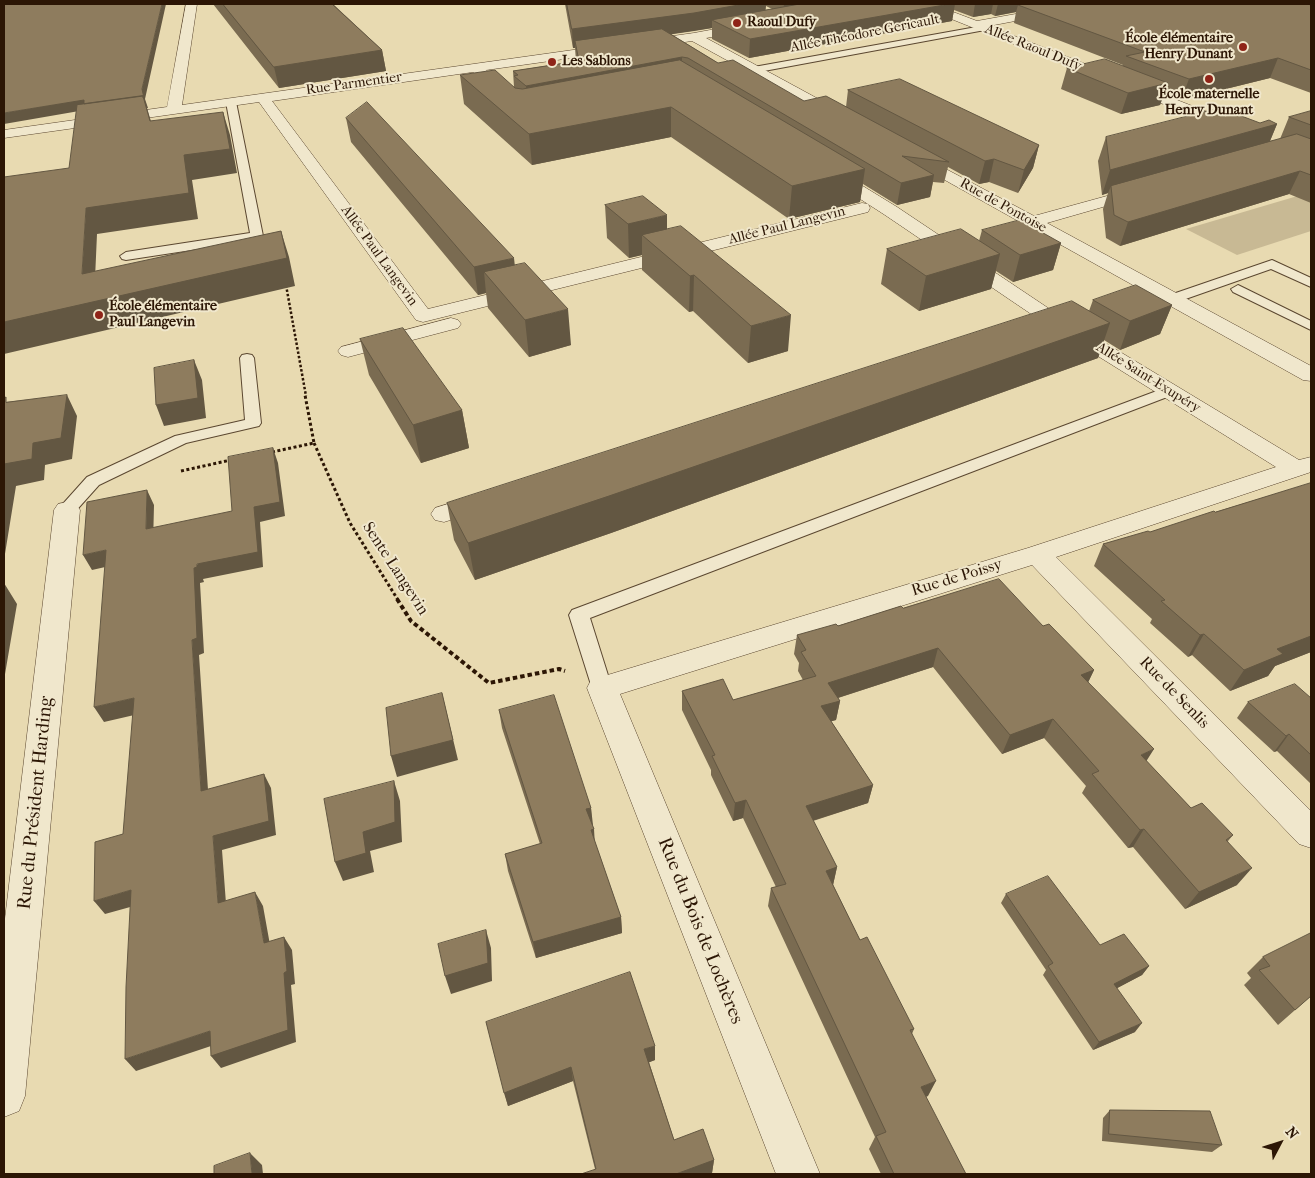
<!DOCTYPE html>
<meta charset="utf-8">
<style>
body{margin:0}
#map{position:relative;width:1315px;height:1178px;overflow:hidden;background:#e8dab1;font-family:"IM FELL French Canon",serif}
canvas{display:block}
.frame{position:absolute;inset:0;border:5px solid #2c1605;pointer-events:none}
.north{position:absolute;left:1255px;top:1118px;width:50px;height:50px;-webkit-text-stroke:4px #f0e7cc;paint-order:stroke;rotate:50deg;font-size:14px;font-weight:700;line-height:20px;text-align:center;color:#2c1605}
.north::after{content:'';display:block;margin:auto;width:18px;height:22px;background:#2c1605;clip-path:polygon(50% 0,100% 100%,50% 72%,0 100%)}
</style>
<div id="map">
<canvas width="1315" height="1178"></canvas>
<div class="frame"></div>
<div class="north">N</div>
</div>
<script>
const g = document.querySelector('canvas').getContext('2d');
g.lineJoin = 'round';
function paint(path, color) { g.fillStyle = color; g.fill(path, 'evenodd'); }
function trace(path, color, width, dash) { g.strokeStyle = color; g.lineWidth = width; g.lineCap = dash ? 'butt' : 'round'; g.setLineDash(dash || []); g.stroke(path); }
function label(font, color, halo, rows, align = 'center') {
  g.font = font + ' "IM FELL French Canon",serif'; g.lineWidth = 4; g.setLineDash([]); g.textBaseline = 'middle'; g.strokeStyle = halo; g.fillStyle = color; for (const [text, x, y, turn = 0] of rows) {
    g.save(); g.translate(x, y); g.rotate((+turn || 0) * Math.PI / 180); g.textAlign = isNaN(turn) ? turn : align; if (halo) g.strokeText(text, 0, 0); g.fillText(text, 0, 0); g.restore();
  }
}
const green = new Path2D(`
 M1311,192V231L1237,255L1186,229Z`);
const pathFar2 = new Path2D(`
 M286,285L306,396`);
const pathFar1 = new Path2D(`
 M314,443L350,523L398,600
 M272,452L314,443L305,395
 M181,471L231,460`);
const path = new Path2D(`
 M397,599L411,621L489,683L559,669L565,671`);
const lane = new Path2D(`
 M982,26L986,28L985,30L737,76L733,73L737,70Z
 M231,99L236,102L263,236L257,240L126,260L122,259L120,256L126,252L250,233L226,102Z
 M1272,260L1311,278V287L1271,269L1177,302L1172,303L1165,299L1167,296Z
 M1238,285L1311,321V330L1233,292L1231,289Z
 M247,354L252,355L254,358L261,423L259,426L186,443L99,485L73,514L67,516L61,514L58,510L61,506L87,477L175,436L245,420L240,358L242,355Z
 M1170,386L1175,388L1178,391L1175,394L590,618L612,688L609,694L602,696L595,694L592,688L569,615L572,610Z`);
const street = new Path2D(`
 M186,4H197L182,105L694,33L748,23L754,27L752,30L706,38L846,114L848,117L846,120H836L692,41L486,70L515,98L508,102L503,101L473,72L272,101L428,309L862,203L868,204L870,208L868,212L423,322L416,320L259,102L4,138V130L167,107Z
 M917,4H932L977,21L1071,4H1093L1088,7L989,26L1238,124L1240,127L1238,130H1228L919,6Z
 M914,152L1034,216L1136,188H1148L1150,191L1148,194L1047,223L1311,366V381L1303,380L909,160L906,157L909,154Z
 M829,167L835,169L897,207L1054,312L1299,460L1311,457V472L1056,557L1311,811V848L1299,844L1032,565L620,694L820,1174H776L587,688L591,680L1028,548L1276,467L1040,320L885,215L823,175L821,172L823,169Z
 M451,318L458,320L461,324L458,328L348,357L341,355L338,351L341,347Z
 M483,493L492,495L496,501L492,507L444,522L435,520L431,514L435,508Z
 M67,502L76,504L80,510L25,1096L19,1111L4,1117V927L54,510L58,504Z`);
const wall = new Path2D(`
 M213,4H336H333L382,50L386,71L279,88Z
 M565,4H1311V93L1270,78L1181,100L1164,93L1160,105L1121,114L1061,89L1067,68L1123,66V65L1014,23L1016,12L995,16L991,14L973,17L954,10L952,21L749,58L712,39V28L671,34L718,63L804,101L846,107L848,90L1039,145L1033,168L1018,193L989,182L979,184L948,167L944,183L933,182L930,197L897,205L863,184L860,202L789,219L671,137L532,165L464,104L460,75L514,87L513,71L576,61L575,48H573ZM766,6L772,9L765,10Z
 M1311,111V203L1289,194L1120,246L1106,238L1103,209L1108,193L1102,195L1098,161L1106,137L1260,123L1277,124L1270,141L1280,139L1289,117Z
 M346,118L514,265L571,345L529,357L488,308L486,293L478,295L351,142Z
 M605,205L667,230L788,351L748,363L693,311L689,312L642,270V255L629,258L607,238Z
 M982,230L1061,243L1053,270L1013,282L996,271L991,289L919,311L881,284L887,249L979,241Z
 M1093,300L1172,305L1160,334L1120,350L1104,340L1098,358L611,533L475,580L454,540L447,503L1089,311Z
 M360,339L462,410L469,448L421,463L369,375Z
 M1311,483V652L1275,666L1268,676L1230,691L1192,655L1188,657L1150,623L1152,619L1094,566L1103,544L1150,532Z
 M903,608L1043,626L1094,670L1088,682L1146,761L1191,808L1233,835L1228,841L1237,885L1185,909L1133,847L1128,848L1082,793L1086,786L1044,738L1002,754L933,667L838,698L840,701L836,720L831,721L873,785L868,803L813,821L837,867L833,885L860,940L914,1029L912,1034L928,1096L925,1097L966,1174H881L869,1149L875,1137L768,906L771,888L776,887L743,818L733,821L711,775V770L682,710V691L733,700L803,680L798,671L799,663L794,654L797,635L838,626Z
 M1311,698V784L1277,751L1274,752L1237,718L1248,702Z
 M499,710L591,808L592,825L594,829V839L621,917L622,933L536,958L508,871L505,854L540,844L502,728Z
 M1006,894L1100,945L1149,966L1142,975L1117,988L1135,1032L1093,1050L1043,975L1046,970L1001,903Z
 M1311,933V996L1278,1025L1244,985L1251,978L1247,973L1263,957Z
 M486,1022L655,1060L649,1062L674,1140L714,1160L712,1173L595,1169L573,1081L508,1106Z
 M1110,1110L1222,1145L1212,1152L1102,1141L1103,1118Z`);
const shadedWall = new Path2D(`
 M162,4H166L145,99L148,108H147L158,145L85,110L4,124V113L142,89Z
 M744,4H766L765,18L712,20V28L694,31L576,48L575,41V48H573L572,29Z
 M784,4H841L783,15Z
 M950,4H955L952,21L749,58L750,39Z
 M975,4H993L991,14L973,17Z
 M998,4H1062L1018,5L1016,12L995,16Z
 M382,50L386,71L279,88L274,67Z
 M682,57V76L528,106L526,86Z
 M1278,58L1270,78L1181,100L1189,79Z
 M1168,83L1160,105L1121,114L1128,93Z
 M671,107V137L532,165L529,134Z
 M223,112L230,135L237,173L192,180L198,219L97,234L94,301L82,274L86,208L184,155Z
 M1277,124L1267,148L1111,186L1108,193L1102,195L1110,170Z
 M1039,145L1033,168L1018,193L1024,170Z
 M994,159L989,182L979,184L985,161Z
 M865,169L860,202L789,219L792,186Z
 M1300,171L1289,194L1120,246L1128,222Z
 M934,175L930,197L897,205L901,183Z
 M667,215V249L642,235V255L629,258L628,224Z
 M281,231L289,257L295,286L4,354V322Z
 M1061,243L1053,270L1013,282L1020,255Z
 M1000,254L991,289L919,311L926,276Z
 M514,258L517,285L484,272L486,293L478,295L474,267Z
 M694,275L693,311L689,312L690,276Z
 M1172,305L1160,334L1120,350L1130,321Z
 M568,309L571,345L529,357L525,320Z
 M791,315L788,351L748,363L751,326Z
 M1110,323L1098,358L611,533L475,580L468,543Z
 M194,360L202,380L206,418L164,426L156,405Z
 M67,395L77,416L72,459L45,465L44,480L16,486L4,560V464L33,443Z
 M462,410L469,448L421,463L413,425Z
 M273,448L278,463L285,516L260,522L263,567L203,579L204,582L200,583L204,653L199,655L209,805L201,791L192,640L194,568L254,507Z
 M147,490L154,505L153,545L146,529Z
 M106,550L114,565L92,570L83,555Z
 M4,583L17,604L4,680Z
 M1204,634L1192,655L1188,657L1200,635Z
 M1311,636V652L1275,666L1268,676L1230,691L1244,670L1277,649Z
 M938,648L933,667L825,702L828,683Z
 M1094,670L1085,689L1081,675Z
 M442,693L458,760L397,777L391,756Z
 M134,698L143,713L104,722L94,707Z
 M840,701L836,720L818,725L821,706Z
 M1053,719L1044,738L1002,754L1010,735Z
 M1289,734L1277,751L1274,752L1286,736Z
 M1154,749L1142,768L1141,755Z
 M264,774L271,788L276,835L222,850L227,917L218,903L213,836Z
 M394,781L400,801L402,842L370,851L374,872L343,881L335,862L363,832Z
 M873,785L868,803L802,824L806,806Z
 M746,800L743,818L733,821L735,803Z
 M591,808L593,825L587,827L586,809Z
 M594,829L595,846L591,830Z
 M1144,829L1133,847L1128,848L1140,830Z
 M837,867L833,885L826,871Z
 M1252,868L1237,885L1185,909L1199,892Z
 M131,890L141,904L105,914L94,901Z
 M255,892L263,906L272,956L264,943Z
 M621,917L622,933L536,958L533,942Z
 M486,930L491,948L492,981L451,994L445,976Z
 M284,937L292,950L295,984L291,985L296,1042L221,1068L211,1056L284,973Z
 M1149,966L1142,975L1108,993L1114,984Z
 M1142,1023L1135,1032L1093,1050L1099,1042Z
 M210,1031L220,1043L136,1071L125,1059Z
 M655,1046V1060L645,1064L644,1049Z
 M571,1067L573,1081L508,1106L504,1093Z
 M936,1081L928,1096L913,1101L921,1087Z
 M250,1153L262,1165L263,1174H252Z
 M714,1160L712,1173L708,1174H676Z`);
const building = new Path2D(`
 M4,4H162L142,89L144,98H143V96L84,104V100L4,113Z
 M223,4H332L382,50L274,67Z
 M567,4H744L694,13L572,29Z
 M800,4H950L750,39L712,20Z
 M1024,4H1307L1311,5V70L1278,58L1189,79L1126,56L1145,52L1018,5Z
 M662,29L718,63L733,60L804,101L826,96L949,162L902,156L934,175L901,183L688,58L682,57L526,86L514,76L518,75L513,71L579,61L575,41Z
 M1105,59L1168,83L1128,93L1067,68Z
 M680,60L865,169L792,186L671,107L529,134L460,75L495,70L515,88L522,89Z
 M900,79L1039,145L1024,170L994,159L985,161L848,90Z
 M143,96L150,121L223,112L230,149L184,155L189,193L86,208L82,274L281,231L287,258L4,322V177L69,168L77,105Z
 M367,102L514,258L474,267L346,118Z
 M1220,108L1260,123L1269,120L1277,124L1110,170L1106,137Z
 M1311,111V125L1289,117Z
 M1297,134L1311,139V175L1300,171L1128,222L1114,215L1111,186Z
 M643,196L667,215L628,224L605,205Z
 M1020,220L1061,243L1020,255L982,230Z
 M681,226L791,315L751,326L694,275L690,276L642,235Z
 M961,229L1000,254L926,276L887,249Z
 M525,263L568,309L525,320L484,272Z
 M1136,285L1172,305L1130,321L1093,300Z
 M1072,301L1110,323L609,496L468,543L447,503Z
 M403,328L462,410L413,425L360,339Z
 M194,360L198,398L156,405L154,368Z
 M67,395L61,438L33,443L32,459L4,464V398L6,397V402Z
 M273,448L280,502L254,507L258,552L197,564V567L194,568L197,638L192,640L201,791L264,774L269,821L213,836L218,903L255,892L264,943L284,937L287,971L284,973L288,1030L211,1056L210,1031L125,1059L126,987L131,890L94,901L95,842L123,834L134,698L94,707L106,550L83,555L87,502L147,490L146,529L232,511L228,457Z
 M1311,483V636L1277,649L1283,654L1244,670L1204,634L1200,635L1161,601L1165,600L1103,544L1148,531L1150,532L1214,511L1215,512Z
 M999,579L1043,626L1049,624L1094,670L1081,675L1154,749L1141,755L1191,808L1202,803L1233,835L1226,840L1252,868L1199,892L1144,829L1140,830L1092,774L1099,771L1053,719L1010,735L938,648L828,683L840,701L821,706L873,785L806,806L837,867L826,871L860,940L867,937L914,1029L910,1030L936,1081L921,1087L966,1174H894L876,1136L886,1132L771,888L786,884L746,800L735,803L712,756L715,755L682,691L723,679L733,700L816,676L801,652L806,650L797,635L836,624L838,626L901,606L903,608Z
 M1295,684L1311,698V755L1289,734L1286,736L1248,702Z
 M442,693L453,740L391,756L386,708Z
 M554,695L591,808L586,809L594,829L591,830L621,917L533,942L505,854L542,843L499,710Z
 M394,781L395,822L363,832L366,853L335,862L324,799Z
 M1048,876L1100,945L1124,934L1149,966L1114,984L1142,1023L1099,1042L1048,966L1053,963L1006,894Z
 M486,930L488,963L445,976L438,944Z
 M1311,933V996L1295,1010L1259,970L1270,966L1263,957Z
 M630,972L655,1046L644,1049L674,1140L703,1129L714,1160L676,1174H581L596,1169L571,1067L504,1093L486,1022Z
 M1110,1110L1210,1111L1222,1145L1109,1134Z
 M250,1153L252,1174H214V1166Z`);
const markers = [
 [737,23,5,"#8f2418"],
 [1243,47,5,"#8f2418"],
 [552,62,5,"#8f2418"],
 [1209,79,5,"#8f2418"],
 [99,315,5,"#8f2418"]
];
const farPoinames = [
 ["Raoul Dufy",747,23],
 ["École élémentaire",1233,39,"right"],
 ["Henry Dunant",1233,55,"right"],
 ["Les Sablons",562,62],
 ["École maternelle",1209,95,"center"],
 ["Henry Dunant",1209,111,"center"],
 ["École élémentaire",109,307],
 ["Paul Langevin",109,323]
];
const farStreetnames = [
 ["Allée Théodore Gericault",865,34,-11],
 ["Allée Raoul Dufy",1033,48,22],
 ["Rue Parmentier",354,84,-8],
 ["Rue de Pontoise",1003,206,29],
 ["Allée Paul Langevin",787,226,-14],
 ["Allée Paul Langevin",379,256,54],
 ["Allée Saint-Exupéry",1148,378,32]
];
const streetNames = [
 ["Sente Langevin",395,569,57],
 ["Rue de Poissy",957,578,-17],
 ["Rue de Senlis",1174,693,46]
];
const nearStreetnames = [
 ["Rue du Président Harding",36,803,-84],
 ["Rue du Bois de Lochères",700,931,68]
];
paint(green, '#c8b994');
trace(lane, '#5b4730', 2);
trace(street, '#5b4730', 1);
trace(pathFar2, '#2c1605', 2.5, [2.5, 2]);
trace(pathFar1, '#2c1605', 3, [3, 2.5]);
trace(path, '#2c1605', 4, [4.5, 3]);
paint(lane, '#f0e7cc');
paint(street, '#f0e7cc');
paint(wall, '#7a6b51');
paint(shadedWall, '#635742');
paint(building, '#8e7c5e');
trace(building, '#635742', 1);
for (const [x, y, r, color] of markers) { const dot = new Path2D(); dot.arc(x, y, r, 0, 2 * Math.PI); g.fillStyle = color; g.fill(dot); trace(dot, '#f0e7cc', 2); }
label('bold 14px', '#2c1605', '#f0e7cc', farPoinames, 'left');
label('14px', '#2c1605', '#f0e7cc', farStreetnames);
label('16px', '#2c1605', '#f0e7cc', streetNames);
label('19px', '#2c1605', '#f0e7cc', nearStreetnames);
</script>
